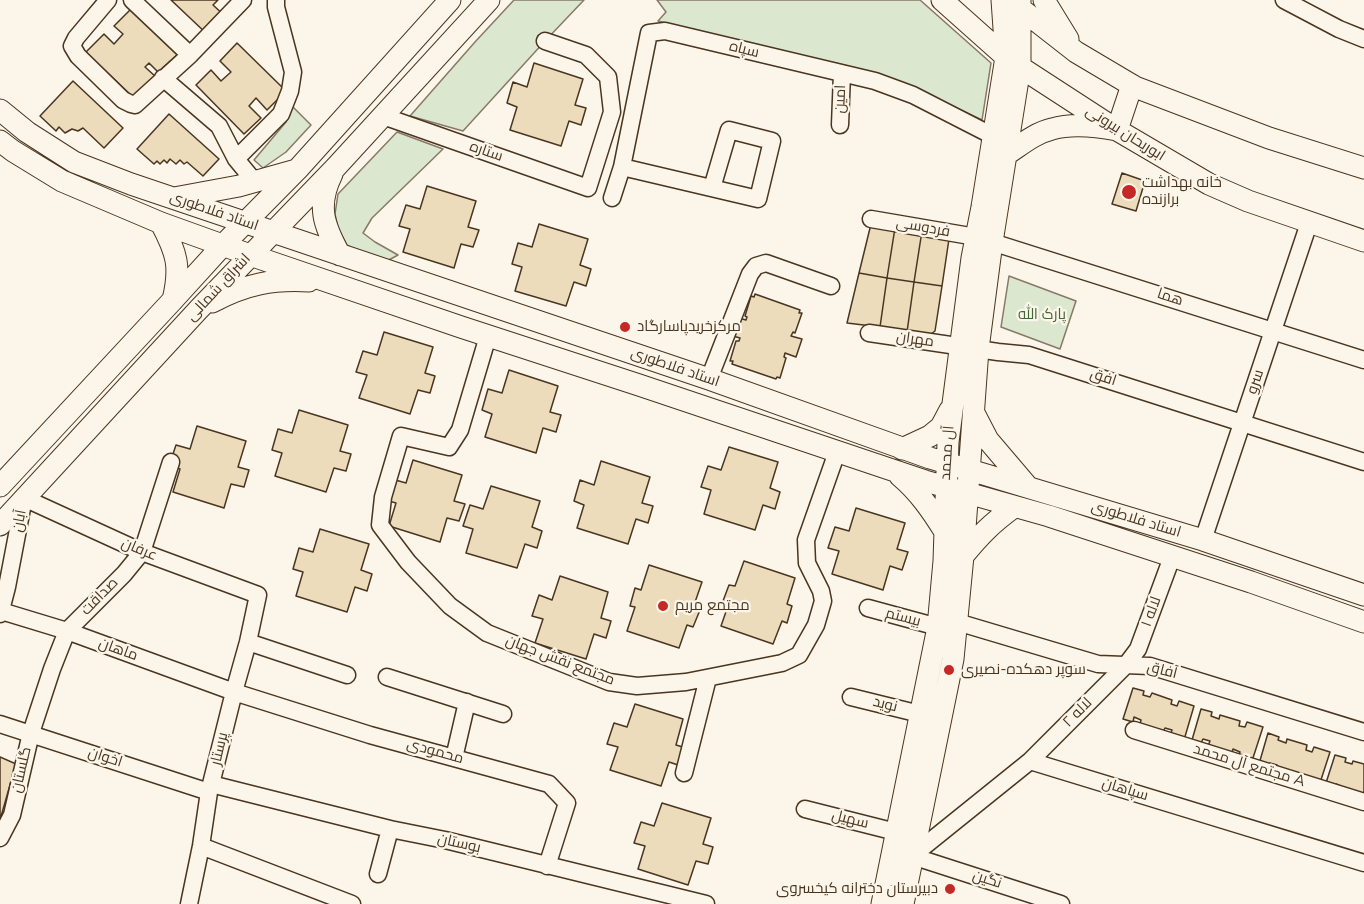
<!DOCTYPE html>
<meta charset="utf-8">
<style>
body{margin:0}
canvas{display:block;background:#fbf6e9}
</style>
<canvas width="1364" height="904"></canvas>
<script>
const g = document.querySelector('canvas').getContext('2d');
g.lineJoin = 'round';
function paint(path, color) { g.fillStyle = color; g.fill(path, 'evenodd'); }
function trace(path, color, width, dash) { g.strokeStyle = color; g.lineWidth = width; g.lineCap = dash ? 'butt' : 'round'; g.setLineDash(dash || []); g.stroke(path); }
function label(font, color, halo, rows, align = 'center') {
  g.font = font + ' "Nunito Sans",Cairo,sans-serif'; g.lineWidth = 4.5; g.setLineDash([]); g.textBaseline = 'middle'; g.strokeStyle = halo; g.fillStyle = color; for (const [text, x, y, turn = 0] of rows) {
    g.save(); g.translate(x, y); g.rotate((+turn || 0) * Math.PI / 180); g.textAlign = isNaN(turn) ? turn : align; if (halo) g.strokeText(text, 0, 0); g.fillText(text, 0, 0); g.restore();
  }
}
const green = new Path2D(`
 M514,0H584L545,41L463,131L410,116L475,42Z
 M657,0H920L991,63L982,120L899,81L658,21L666,12Z
 M291,105L311,125L286,152L263,168L254,160L286,122Z
 M397,132L443,149L372,218L363,233L375,242L398,255L387,261L371,259L347,245L338,228L335,214L338,194Z
 M1009,276L1076,301L1060,349L1001,327Z`);
const building = new Path2D(`
 M171,0H218L213,5L226,17L208,35Z
 M131,9L179,53L158,72L149,63L145,67L156,77L135,99L86,52L104,34L114,44L123,34L114,26Z
 M237,43L286,91L267,110L256,98L249,106L261,118L244,134L196,85L211,70L221,81L231,72L220,61Z
 M534,63L583,79L575,105L586,108L581,125L569,121L561,146L510,130L517,107L507,103L513,82L527,87Z
 M73,81L123,128L104,148L83,128L78,131L72,129L65,133L59,127L56,131L40,116Z
 M169,114L219,159L203,176L187,162L184,164L180,160L176,164L170,159L167,163L164,160L160,164L157,161L154,164L137,149Z
 M1122,173L1145,181L1136,211L1112,204Z
 M427,186L476,201L468,227L479,230L473,247L461,244L454,268L403,252L410,229L399,226L406,205L420,209Z
 M539,224L588,239L580,265L591,269L586,286L574,282L566,306L515,291L522,267L512,264L518,243L532,247Z
 M871,224L895,228L887,278L859,273Z
 M895,228L922,231L914,282L887,278Z
 M922,231L949,239L942,286L914,282Z
 M859,273L887,278L880,327L847,323Z
 M887,278L914,282L907,332L880,327Z
 M914,282L942,286L935,331L931,334L907,332Z
 M755,294L800,310L799,313H802L795,333L793,332L791,336L802,339L796,357L785,353L784,357L786,358L780,378L777,377L776,379L732,364L733,361H730L736,341H739L740,338L729,335L735,317L746,320L747,317L745,316L751,296L754,297Z
 M384,332L433,347L425,373L435,376L430,393L418,390L410,414L359,398L367,375L356,372L363,351L377,355Z
 M509,370L558,386L550,412L561,415L556,432L543,428L536,453L485,437L492,414L482,410L488,389L502,393Z
 M299,410L348,425L340,451L351,454L346,471L334,468L326,492L275,476L282,453L272,450L278,429L292,433Z
 M197,426L246,441L238,467L249,470L244,487L231,484L224,508L173,492L180,469L169,466L176,445L190,449Z
 M729,447L778,462L770,488L780,492L775,509L763,505L755,530L704,514L711,490L701,487L708,466L721,470Z
 M413,460L462,475L454,501L465,504L459,521L447,518L440,542L389,526L396,503L385,500L392,479L406,483Z
 M601,461L650,477L642,503L653,506L648,523L636,519L628,544L577,528L584,505L574,501L580,480L594,485Z
 M491,486L540,501L532,527L542,531L537,548L525,544L517,568L466,553L473,529L463,526L470,505L483,509Z
 M856,508L905,523L897,549L908,552L902,570L890,566L883,590L832,574L839,551L828,548L835,527L849,531Z
 M320,529L369,544L361,570L372,574L367,591L355,587L347,612L296,596L303,572L293,569L299,548L313,552Z
 M744,561L795,578L787,604L792,606L787,623L782,621L773,644L721,626L729,603L723,601L729,585L735,586Z
 M649,565L702,582L693,608L700,610L693,627L687,625L679,648L627,631L635,607L630,606L635,588L641,590Z
 M560,576L608,592L601,618L611,621L606,638L594,634L586,659L535,643L543,619L532,616L539,595L552,600Z
 M1133,688L1144,691L1143,695L1150,697L1152,693L1172,700L1171,704L1177,706L1179,701L1194,706L1184,740L1170,736L1172,730L1165,728L1163,732L1140,725L1141,720L1134,717L1133,722L1123,719Z
 M635,704L683,719L676,745L686,748L681,766L669,762L661,786L610,770L618,747L607,744L614,723L627,727Z
 M1201,709L1212,712L1211,716L1219,719L1220,715L1240,721L1239,726L1245,727L1247,722L1263,727L1252,761L1238,757L1240,752L1233,749L1232,753L1208,746L1210,741L1203,739L1201,743L1192,740Z
 M1268,733L1279,737L1278,740L1286,743L1287,739L1307,745L1306,750L1312,752L1314,747L1330,752L1319,786L1275,771L1277,765L1270,763L1268,767L1259,764Z
 M1335,755L1346,758L1345,762L1352,764L1353,761L1364,764V799L1341,792L1343,787L1336,784L1335,789L1325,786Z
 M0,757L16,764L0,820Z
 M662,803L711,818L703,844L713,847L708,864L696,861L688,885L638,869L645,846L634,843L641,822L654,826Z`);
const minor = new Path2D(`
 M108,0L76,38L72,46L78,56L123,100L131,104L135,105L190,55L132,0
 M1284,0L1339,29L1364,39
 M190,55L243,0
 M163,78L219,126L236,159L255,182
 M383,116L588,188L612,112L608,77L586,55L545,41
 M840,125L842,73
 M236,159L281,114L290,91L293,72L276,7V0
 M622,167L758,199L772,141L729,130L712,188
 M612,198L622,167L649,33L665,31L875,81L913,95L993,136
 M871,219L976,237L1364,360
 M869,333L998,352L1029,355L1364,462
 M488,336L460,430L449,447L401,436L383,497L380,525L408,562L450,606L487,633L609,682L637,686L686,682L782,663L799,655L816,625L823,601L821,591L807,563L806,540L837,452
 M709,379L750,274L756,266L766,263L831,286
 M1203,540L1309,223
 M868,608L938,627
 M1,611L67,631L234,692L370,735L549,784L567,803L547,866
 M0,614L7,587L24,498L142,552L258,595L248,642L234,692L209,792L201,846L189,904
 M957,622L1098,664L1150,666L1364,732
 M248,642L347,675
 M387,677L503,714
 M851,697L920,714
 M0,724L209,792
 M1134,730L1364,802
 M454,758L467,702
 M1030,761L1126,665L1138,649L1172,557
 M684,773L708,678
 M211,784L390,829L445,840L706,904
 M805,809L896,832
 M0,838L12,815L31,733L52,669L67,631L124,574L142,552L171,462
 M201,846L352,904
 M912,856L1030,761L1364,863
 M912,856L1061,904
 M378,874L390,829`);
const major = new Path2D(`
 M942,0L1006,57L1020,67L1117,130L1209,184L1248,201L1364,241
 M1044,0L1068,39
 M1012,2L1076,52L1135,87L1269,138L1364,168
 M0,110L27,132L74,162L131,184L709,379L930,458L1203,540L1364,595
 M0,141L13,151L62,181L161,223L250,255L461,327L639,385L925,481L1049,516L1251,582L1364,622
 M1007,154C1021,145 1035,133 1052,129C1073,123 1096,126 1117,130L1132,85
 M332,174C316,206 324,226 340,255
 M174,198L239,186L296,170
 M161,223C177,253 181,267 173,300
 M212,302C246,284 272,279 309,281
 M974,413L988,440L1028,487
 M902,449L930,436L941,427L950,410
 M900,476C919,492 932,511 945,532
 M0,486L172,301L223,245L297,170L450,0
 M0,525L199,309L336,167L489,0
 M963,556C980,535 992,523 1014,507
 M882,904L938,627L944,561L948,442L972,258L982,207L1006,57L1002,0
 M903,904L953,659L963,556L978,349L992,242L1020,67V0`);
const markers = [
 [1129,192,8,"#c62828"],
 [625,327,6,"#c62828"],
 [663,606,6,"#c62828"],
 [949,670,6,"#c62828"],
 [950,889,6,"#c62828"]
];
const streetNames = [
 ["سپاه",744,50,14],
 ["امین",841,99,-88],
 ["ابوریحان بیرونی",1125,134,32],
 ["ستاره",486,152,19],
 ["استاد فلاطوری",214,212,19],
 ["فردوسی",923,228,10],
 ["اشراق شمالی",219,288,-47],
 ["هما",1170,298,18],
 ["مهران",915,340,8],
 ["استاد فلاطوری",675,368,19],
 ["افق",1103,378,18],
 ["سرو",1256,382,-71],
 ["آل محمد",948,453,-86],
 ["استاد فلاطوری",1136,520,17],
 ["آبان",20,521,-79],
 ["عرفان",139,550,23],
 ["صداقت",100,597,-45],
 ["لاله ۱",1152,612,-70],
 ["بیستم",903,618,15],
 ["ماهان",118,650,20],
 ["مجتمع نقش جهان",560,661,21],
 ["آفاق",1162,671,14],
 ["نوید",885,705,14],
 ["لاله ۲",1078,713,-45],
 ["پرستار",220,749,-76],
 ["محمودی",435,752,16],
 ["اخوان",105,758,18],
 ["مجتمع آل محمد A",1249,766,17],
 ["گلستان",22,770,-77],
 ["سپاهان",1125,790,17],
 ["سهیل",850,820,14],
 ["بوستان",459,844,13],
 ["نگین",987,880,18]
];
const poiNames = [
 ["خانه بهداشت",1142,183],
 ["برازنده",1142,200],
 ["مرکزخریدپاسارگاد",637,327],
 ["مجتمع مریم",675,606],
 ["سوپر دهکده-نصیری",961,670],
 ["دبیرستان دخترانه کیخسروی",938,889,"right"]
];
const parkNames = [
 ["پارک الله",1042,315]
];
paint(green, '#dce7d0');
trace(green, '#887966', 1.5);
paint(building, '#ecdcbc');
trace(building, '#4a3520', 1.5);
trace(minor, '#4a3520', 19);
trace(major, '#4a3520', 23);
trace(minor, '#fbf6e9', 16);
trace(major, '#fbf6e9', 21);
for (const [x, y, r, color] of markers) { const dot = new Path2D(); dot.arc(x, y, r, 0, 2 * Math.PI); g.fillStyle = color; g.fill(dot); trace(dot, '#fbf6e9', 2); }
label('15px', '#4a3520', '#fbf6e9', streetNames);
label('15px', '#4a3520', '#fbf6e9', poiNames, 'left');
label('15px', '#436837', '#fbf6e9', parkNames);
</script>
